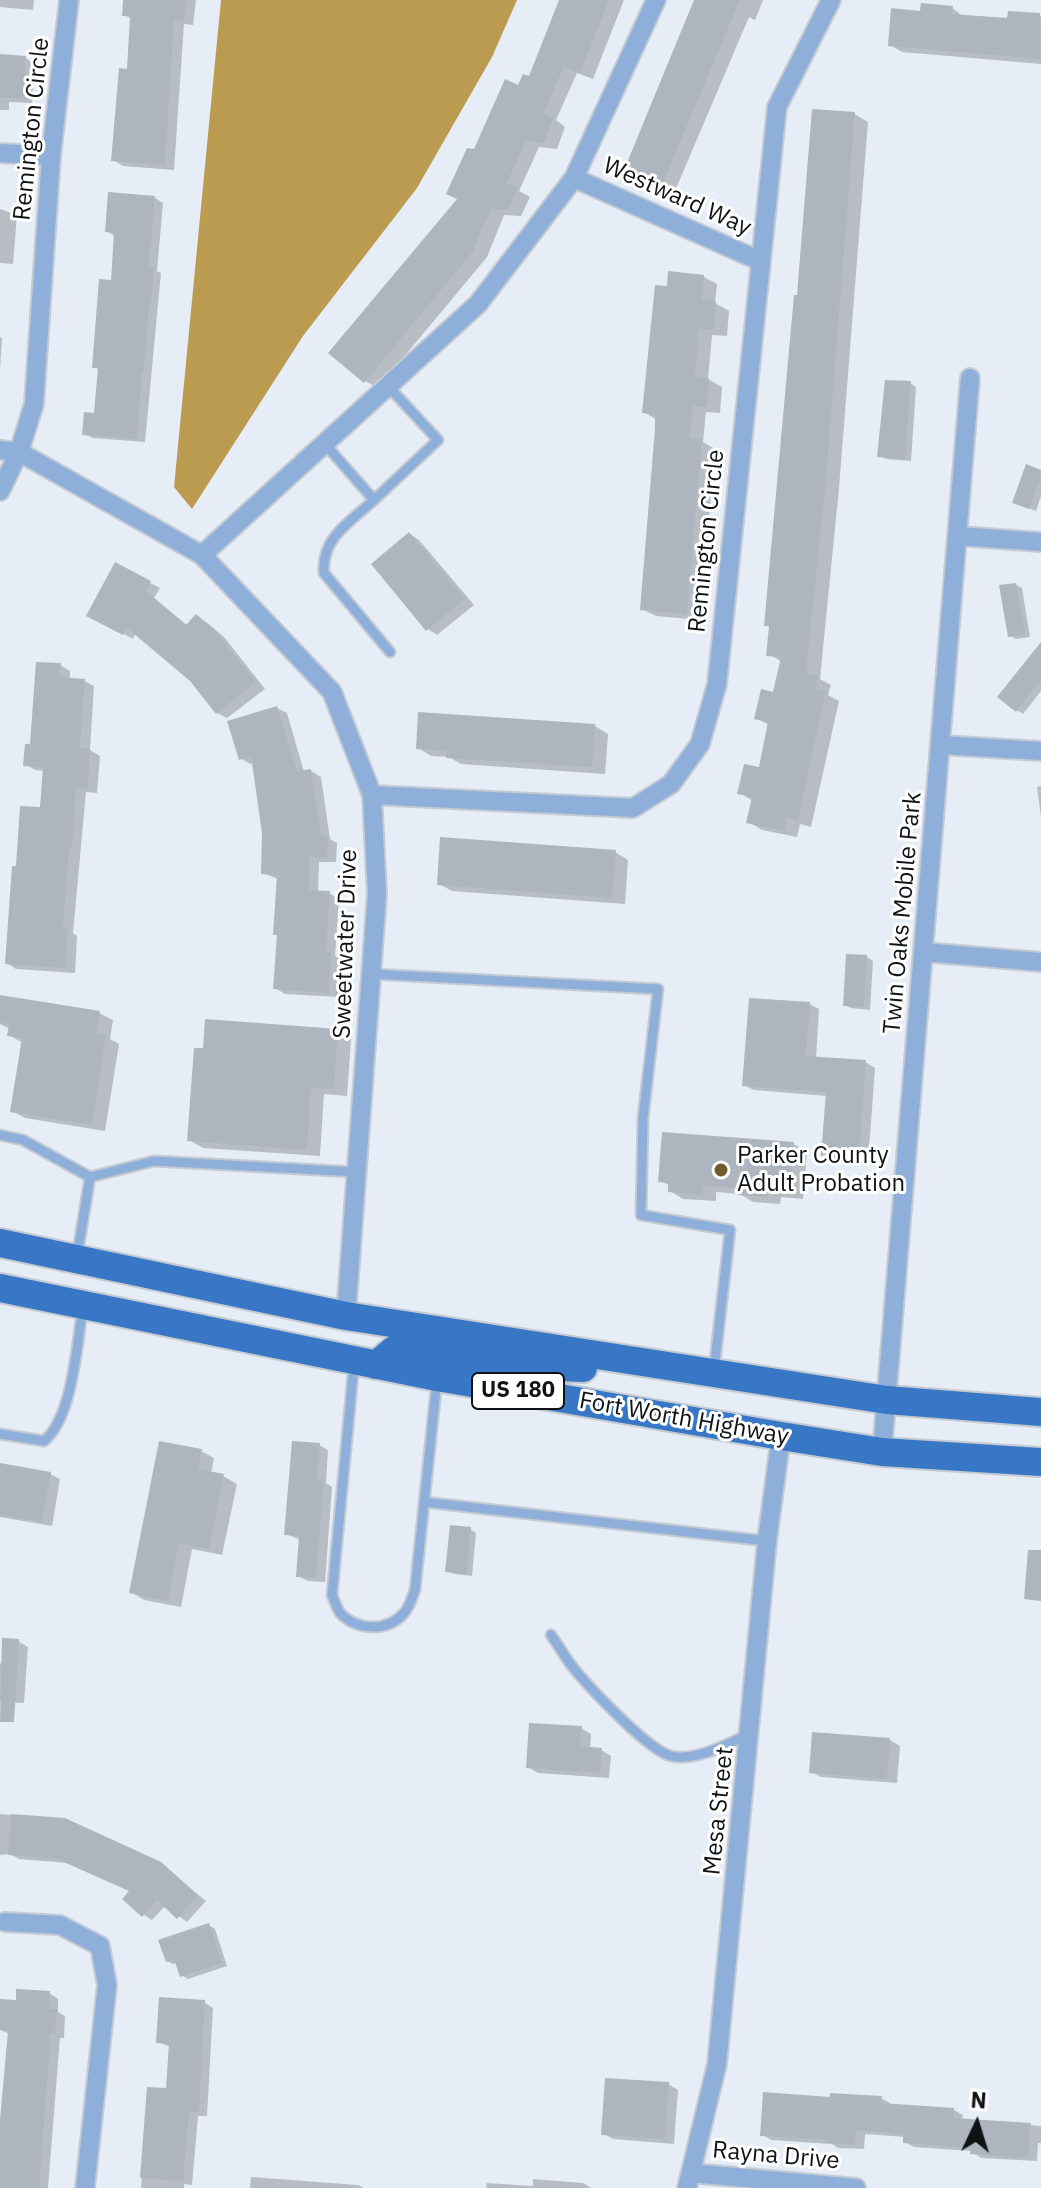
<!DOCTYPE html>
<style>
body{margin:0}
#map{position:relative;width:1041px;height:2188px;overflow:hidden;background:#e6edf6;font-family:"IBM Plex Sans",sans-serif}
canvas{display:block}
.north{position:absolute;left:937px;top:2084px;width:80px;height:80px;-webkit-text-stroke:6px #fff;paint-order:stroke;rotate:4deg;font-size:22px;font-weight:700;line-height:32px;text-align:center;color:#101316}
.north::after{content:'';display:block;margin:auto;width:28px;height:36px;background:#101316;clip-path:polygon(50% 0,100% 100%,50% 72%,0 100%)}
</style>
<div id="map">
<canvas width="1041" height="2188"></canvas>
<div class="north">N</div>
</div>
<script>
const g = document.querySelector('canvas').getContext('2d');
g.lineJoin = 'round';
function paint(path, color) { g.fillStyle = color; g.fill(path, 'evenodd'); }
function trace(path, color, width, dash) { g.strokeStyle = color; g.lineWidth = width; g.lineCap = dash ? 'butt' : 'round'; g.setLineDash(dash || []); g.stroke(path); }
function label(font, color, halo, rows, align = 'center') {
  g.font = font + ' "IBM Plex Sans",sans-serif'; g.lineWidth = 6; g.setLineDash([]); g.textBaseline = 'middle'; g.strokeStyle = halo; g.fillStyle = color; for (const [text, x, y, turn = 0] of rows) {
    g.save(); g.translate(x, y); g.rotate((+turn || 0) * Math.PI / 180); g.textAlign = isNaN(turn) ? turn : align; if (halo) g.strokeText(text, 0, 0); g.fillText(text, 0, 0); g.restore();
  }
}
const water = new Path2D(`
 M221,0H517L492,57L417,188L303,336L192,509L174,487Z`);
const shadow = new Path2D(`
 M0,0H34L33,10L0,7Z
 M125,0H196L193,25L184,24L174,170L123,166L113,160L128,71L132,19L124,15Z
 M561,0H624L593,79L577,73L556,120L565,127L557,149L539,147L519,191L530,197L521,216L504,215L487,257L378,388L365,381L459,199L475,151L519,87L530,79Z
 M700,0H763L755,20L749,17L675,191L627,169Z
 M952,8L964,17L1009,20L1041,16V64L902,52L890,45L922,13Z
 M0,56L25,58L35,64L32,103L9,102V110H0Z
 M854,114L868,122L839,488L820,679L831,685L828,695L839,701L811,827L800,824L797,837L762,830L749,822L753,801L740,793L760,769L769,725L756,718L775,694L782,662L769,654L798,298Z
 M155,198L163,203L157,271L161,273L145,442L93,438L84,434L96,415L99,370L94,366L113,282L116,237L107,231Z
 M0,209L17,215L13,264L0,263Z
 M704,277L717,284L715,303L729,311L727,336L712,335L708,379L722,387L720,413L706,412L703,442L715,449L700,620L656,616L642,609L657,420L644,412L669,288Z
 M0,337L2,338L0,370Z
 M910,383L916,387L911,461L886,459L879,456Z
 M1041,472V496L1036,511L1020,505Z
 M410,534L419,540L474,605L437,635L428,629Z
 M150,583L160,588L154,598L188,626L206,622L224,637L265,689L227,718L217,713L191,679L136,633L133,639L89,615Z
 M1016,585L1022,588L1030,637L1016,639L1010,636Z
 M1041,661V691L1023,714L1017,710Z
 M60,665L70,671V680L84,681L94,686L90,750L100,756L97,793L86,792L73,933L77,936L75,973L16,969L7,963L18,868L42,809L45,771L35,770L25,764Z
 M277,708L287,713L304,772L311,771L321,777L330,839L337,843L336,862H319L318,893H329L339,899L335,956L341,959L338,997L285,994L275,988L279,936L275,934L278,879L263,873L264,833L254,763L250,764L240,758Z
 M595,726L608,734L605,774L461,764L449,757L431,756L418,748Z
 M1041,786V817L1037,787Z
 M615,852L628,860L625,904L452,891L439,884Z
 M867,957L873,961L870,1010L851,1008L845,1005Z
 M0,997L99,1013L113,1020L110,1039L119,1044L105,1131L25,1118L12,1111L23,1043L9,1035L10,1029L0,1024Z
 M809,1004L819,1009L816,1059L865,1062L875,1068L868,1163L833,1161L823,1155L827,1096L754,1090L744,1085Z
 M337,1031L351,1039L347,1096L324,1094L320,1156L203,1148L189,1140Z
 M793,1144L807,1151L803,1199L781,1197L780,1204L753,1202L740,1194L716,1192V1201L683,1199L670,1191V1186L661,1181Z
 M319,1445L328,1450L326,1483L332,1487L325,1582L308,1581L298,1576L301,1540L286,1534Z
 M201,1451L214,1458L211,1474L223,1476L237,1484L222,1555L192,1549L181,1607L144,1600L131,1592Z
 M0,1465L50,1474L60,1479L52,1526L0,1517Z
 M470,1529L476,1533L472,1576L454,1574L447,1571Z
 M18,1641L28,1647L24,1703L0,1702V1664Z
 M581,1728L591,1734L590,1749L601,1750L611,1756L609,1778L538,1773L528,1767Z
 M890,1740L900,1746L897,1783L821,1777L811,1772Z
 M0,1814L64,1820L160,1864L206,1901L187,1922L165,1906L152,1920L144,1915L131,1891L68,1863L19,1859L10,1854L0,1855Z
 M208,1925L215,1929L227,1966L188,1979L182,1975L178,1963L173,1964L167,1961Z
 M49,1993L58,1999V2012L65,2016L64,2038H60L48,2188H0V2122L10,2034L0,2030V2011L17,2002Z
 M204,2002L213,2008L207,2116H198L192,2185L184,2184V2188H141L149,2089L168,2090L171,2047L158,2042Z
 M668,2084L678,2090L674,2144L613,2139L604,2134Z
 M881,2098L890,2103V2106L954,2110L963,2115L962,2120L1041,2126V2143H1038L1037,2161L981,2158L972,2151L914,2147L905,2142V2137L865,2134L864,2149L838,2148L832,2144L771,2140L762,2134L832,2099Z
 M251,2177L358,2185L364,2188H250Z
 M533,2179L583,2183L591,2188H486L487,2183L533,2186Z`);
const building = new Path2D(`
 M123,0H186L184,21L174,20L165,165L111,161L119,68L127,69L130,16H122Z
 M559,0H609L580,73L564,67L543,113L553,118L544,143L526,141L507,183L518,188L508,210L491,209L474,247L475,249L364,383L328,353L457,199L446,194L467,148L474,149L505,79L518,85L523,74L529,76Z
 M694,0H740L662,185L624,170Z
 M921,3L953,6L952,14L1007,18L1008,11L1040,13L1041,59L888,46L891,8L920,11Z
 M0,54L26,56L23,99L0,97Z
 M812,109L855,112L826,480L806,673L818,676L815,689L826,691L798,820L787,818L784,831L746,823L752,797L737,794L744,764L759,767L768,722L754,719L761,689L773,692L781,657L766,656L769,626H764L794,295H797Z
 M108,192L155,196L149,266L154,267L151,305H149L144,371H142L137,439L82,435L84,412L94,413L98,368H92L99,279L111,280L114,233L105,232Z
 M668,271L704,275L702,300L716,301L714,330L699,329L695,376L709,378L707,407L693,406L690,438L702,439L687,614L640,610L655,429V414L642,413L655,285L667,286Z
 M885,380L911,381L905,459L877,457Z
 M1026,464L1041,470V477L1029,509L1012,503Z
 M409,532L465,599L426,631L371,564Z
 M115,562L151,581L146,591L186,625L196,614L214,629L256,682L216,714L190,681L127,628L123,635L86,616Z
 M1016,583L1025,634L1008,637L999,585Z
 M1041,642V680L1016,712L997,697Z
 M36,662L61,663L60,677L85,679L80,748L90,749L88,789L76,788L72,849H69L63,928H68L65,968L5,964L12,866H16L20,806L40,807L43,767L23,766L25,744H30Z
 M277,706L297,771L311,769L321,835L328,836L327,858L309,857V890L330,891L326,951L331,952L329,993L273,989L277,935H273L277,875L261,874L262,833L251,756L239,760L227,721Z
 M418,712L595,724L592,767L446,758V751L416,749Z
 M440,837L616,850L612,898L437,885Z
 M846,954L867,955L864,1007L843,1006Z
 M0,995L100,1011L96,1033L106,1035L92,1125L10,1112L22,1038L7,1036L9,1024L0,1023Z
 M749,998L810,1002L806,1056L866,1060L859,1159L821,1156L826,1092L742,1086Z
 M205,1019L338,1029L334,1089L311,1088L307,1150L187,1141L194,1048H203Z
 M662,1132L794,1142L790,1192L768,1191L767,1197L738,1195V1188L703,1186V1195L668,1192V1183L658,1182Z
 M159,1441L202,1449L198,1469L224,1474L209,1549L179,1543L168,1601L129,1593Z
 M292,1441L320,1443L317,1479H324L316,1578L296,1577L299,1536L284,1535Z
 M0,1463L51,1472L42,1522L0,1515Z
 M450,1525L471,1527L467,1574L445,1572Z
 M1028,1550H1041V1601L1024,1599Z
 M2,1638L19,1639L14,1722H0Z
 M529,1723L582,1726L580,1746L602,1748L600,1773L526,1768Z
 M812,1732L890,1738L887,1779L809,1773Z
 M11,1814L65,1818L161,1862L198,1895L177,1919L157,1900L142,1917L122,1899L129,1891L57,1859L8,1855Z
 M209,1923L222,1963L180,1977L174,1959L166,1962L158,1940Z
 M16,1989L50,1991L49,2009H57L55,2034H51L39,2188H0V2120L8,2031L0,2030V1999L16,2000Z
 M159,1997L205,2000L199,2112H189L183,2181L140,2178L147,2087L166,2088L169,2044L156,2043Z
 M605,2078L669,2082L665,2139L601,2135Z
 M763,2092L830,2097V2093L882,2096L881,2103L954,2108V2118L1031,2123L1028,2158L970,2154L971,2148L903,2143V2134L856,2130L855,2145L827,2143V2140L760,2136Z`);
const service = new Path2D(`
 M325,444L374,500C351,521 321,538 324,573L390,652
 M374,500L438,440L388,386
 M371,974L658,989L643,1118L641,1215L730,1230L714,1370
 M0,1135L23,1140L90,1177L154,1161L356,1172
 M77,1257L90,1177
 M354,1364L332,1595C334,1600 337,1608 340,1613C357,1631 388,1632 404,1613C410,1607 412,1597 415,1590L437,1380
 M0,1434L44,1441C73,1417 76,1346 83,1309
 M424,1502L767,1541
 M551,1635C559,1646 566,1659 575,1670C592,1690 648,1750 671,1756C694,1762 728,1744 747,1735`);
const minor = new Path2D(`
 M0,153L51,156
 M574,178L760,261
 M0,450L19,452L202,555L332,692L372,795L377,894L346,1316
 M0,491L19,452L34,404L51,156L69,0
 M959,536L1041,542
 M202,555L478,304L574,178L656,0
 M941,745L1041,751
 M372,795L633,808L671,784L700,744L717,684L777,107L831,0
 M923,952L1041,962
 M882,1452L970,378
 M5,1922L60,1925L100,1946L107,1985L85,2188
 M691,2173L856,2188
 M687,2188L717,2064L767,1541L781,1436`);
const primary = new Path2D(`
 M0,1243L346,1316L887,1400L1041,1412
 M0,1288L437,1377L781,1436L882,1452L1041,1462
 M376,1365L394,1350L412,1347L507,1365L583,1368`);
const markers = [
 [721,1170,8,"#705c2b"]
];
const shields = [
 [518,1391,92]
];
const shieldNames = [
 ["US 180",518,1391]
];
const streetNames = [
 ["Remington Circle",32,129,-84],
 ["Westward Way",677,197,24],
 ["Remington Circle",707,541,-84],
 ["Twin Oaks Mobile Park",903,913,-85],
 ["Sweetwater Drive",346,944,-88],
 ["Fort Worth Highway",684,1419,10],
 ["Mesa Street",719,1811,-84],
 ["Rayna Drive",776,2156,5]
];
const poiNames = [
 ["Parker County",737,1156],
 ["Adult Probation",737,1184]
];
paint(water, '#ba9b4f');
paint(shadow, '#0003');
paint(building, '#aeb5be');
trace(service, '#c4cad2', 13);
trace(minor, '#c4cad2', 22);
trace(primary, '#c4cad2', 32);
trace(service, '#8dafda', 9);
trace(minor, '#8dafda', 18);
trace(primary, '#3777c5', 28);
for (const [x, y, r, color] of markers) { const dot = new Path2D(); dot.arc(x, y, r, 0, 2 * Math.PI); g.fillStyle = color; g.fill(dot); trace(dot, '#fff', 3); }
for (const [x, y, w] of shields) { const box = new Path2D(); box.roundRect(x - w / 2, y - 18, w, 36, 6); g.fillStyle = '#fff'; g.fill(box); trace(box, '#101316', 2); }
label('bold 22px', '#101316', null, shieldNames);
label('24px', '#101316', '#fff', streetNames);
label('24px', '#101316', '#fff', poiNames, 'left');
</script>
